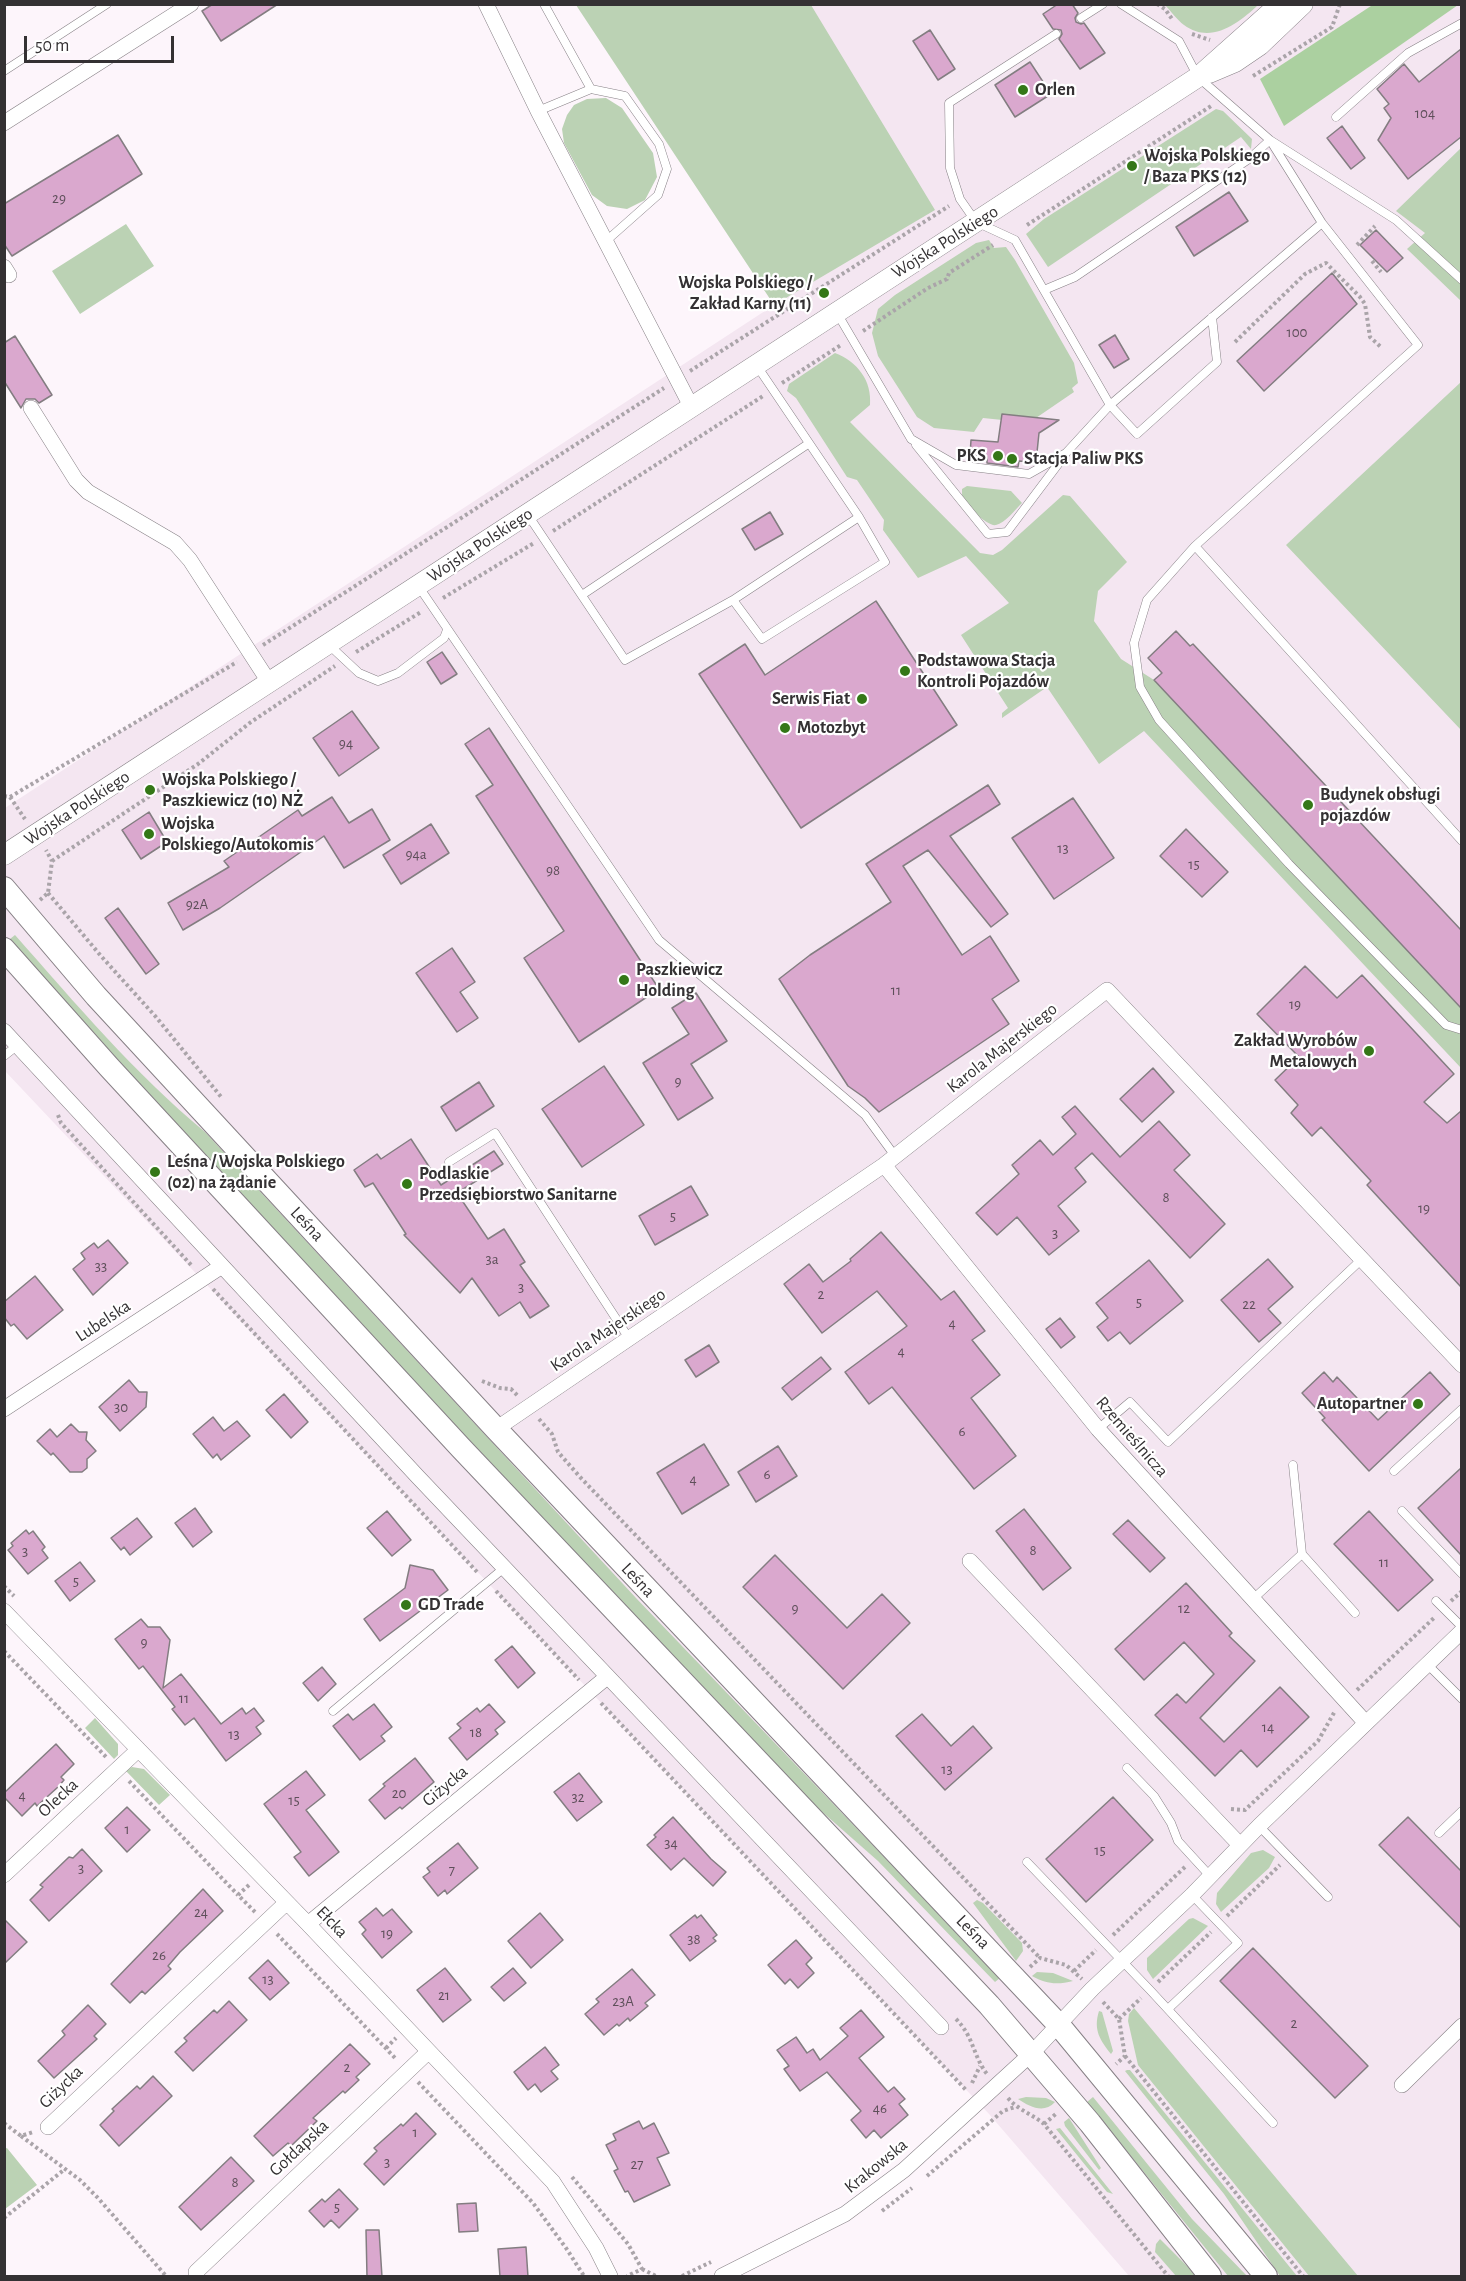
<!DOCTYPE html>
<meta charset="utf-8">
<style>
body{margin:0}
#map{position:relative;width:1466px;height:2281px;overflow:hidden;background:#fdf5fb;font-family:"Alegreya Sans",sans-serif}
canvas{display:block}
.frame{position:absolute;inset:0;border:6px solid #343133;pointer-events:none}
.scale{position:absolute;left:24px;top:36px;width:150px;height:27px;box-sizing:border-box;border:3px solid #343133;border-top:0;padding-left:8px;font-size:18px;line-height:21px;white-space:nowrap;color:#343133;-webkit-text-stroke:4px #fff;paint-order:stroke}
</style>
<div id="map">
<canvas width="1466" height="2281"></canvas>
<div class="frame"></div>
<div class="scale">50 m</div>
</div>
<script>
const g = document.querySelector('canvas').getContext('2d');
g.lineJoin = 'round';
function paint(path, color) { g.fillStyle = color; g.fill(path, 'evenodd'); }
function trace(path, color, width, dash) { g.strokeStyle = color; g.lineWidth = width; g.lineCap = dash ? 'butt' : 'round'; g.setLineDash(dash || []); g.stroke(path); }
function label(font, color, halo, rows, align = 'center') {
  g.font = font + ' "Alegreya Sans",sans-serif'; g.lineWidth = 4.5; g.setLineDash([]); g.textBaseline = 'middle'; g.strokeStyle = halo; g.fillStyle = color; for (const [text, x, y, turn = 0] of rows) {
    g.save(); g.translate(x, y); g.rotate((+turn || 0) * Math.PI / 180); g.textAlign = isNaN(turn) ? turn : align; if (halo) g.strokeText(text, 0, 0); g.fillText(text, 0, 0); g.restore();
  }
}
const built = new Path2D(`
 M580,5H1461V2276H1129L989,2114L5,1071V808L774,305Z`);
const green = new Path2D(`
 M576,5H811L935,210L774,305Z
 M1165,5H1258C1239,23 1211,45 1184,25C1177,20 1171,11 1165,5Z
 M606,98L622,108L653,153L657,177L645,200L627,209L607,206L592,195L564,143L562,129L567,115L574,105L587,99Z
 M1216,109L1223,111L1252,139L1251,149L1241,137L1048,267L1026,234L1044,219Z
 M1461,148V301L1407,249L1425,233L1396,211Z
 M126,224L154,266L80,314L52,271Z
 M989,240L994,248L1006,247L1015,260L1074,363L1078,383L1072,388L1074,392L1033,420L1032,423L983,418L974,432L934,428L917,417L878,356L872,333L878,309L895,295L976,243Z
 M835,353C858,362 872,381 870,405L850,422L980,553L993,555L1002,550L1063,495L1070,496L1127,562L1098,591L1094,621L1121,659L1154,680L1461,1008V1068L1144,731L1099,764L1047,687L1002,718V713L1008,708L961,635L1009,603L966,556L918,578L883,530L884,520L857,480L847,477L796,398L787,391L789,384Z
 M1461,382V730L1286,545Z
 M967,486L1011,491L1022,503C1015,510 1005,523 996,525C988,527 967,506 963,499C962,497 962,492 962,489Z
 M15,935C76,1004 134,1073 205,1132L636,1598L1000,1978L995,1982L878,1861L795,1788L610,1593L67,1006L10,939Z
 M95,1718L118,1744V1755L114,1759L85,1728Z
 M132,1767L144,1769L170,1795L159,1805L126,1771Z
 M1263,1850L1275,1857L1269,1868L1221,1912L1216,1904L1217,1893L1251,1853Z
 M977,1900L983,1903L1022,1943L1023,1951L1016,1961L973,1903Z
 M1193,1918L1208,1926L1153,1979L1147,1970V1958L1189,1919Z
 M1037,1972L1053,1973L1073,1981C1057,1985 1046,1984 1032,1976Z
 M1134,2008L1358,2276H1309L1138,2065L1128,2021L1129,2014Z
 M1099,2011L1102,2012L1113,2051L1111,2054C1100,2040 1093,2030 1099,2011Z
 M1127,2070H1130L1297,2276H1280L1224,2194L1125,2071Z
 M1026,2097L1046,2098L1055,2102C1044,2114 1030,2107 1018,2099Z
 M1093,2097L1192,2219L1247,2276H1228L1087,2102Z
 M1069,2118L1101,2168L1099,2170L1065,2126L1064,2122Z
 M1060,2128L1113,2194L1107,2192L1056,2129Z
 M7,2148L37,2185L5,2209L4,2149Z
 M1160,2239L1197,2276H1176L1155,2252L1156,2244Z`);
const forest = new Path2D(`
 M1374,4L1458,5L1284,126L1260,79Z`);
const building = new Path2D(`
 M213,4H278L221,41L202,11Z
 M1058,4H1072L1078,13L1075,18L1076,22L1081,24L1084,23L1105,53L1080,69L1059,39L1062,34L1061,30L1053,29L1043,14Z
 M930,30L955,69L938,80L913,41Z
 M1461,49V137L1408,179L1378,140L1391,118L1384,108L1389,104L1377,89L1404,64L1419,82Z
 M1030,62L1051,94L1015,117L995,85Z
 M1342,126L1365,158L1351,169L1327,138Z
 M118,135L142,174L12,256L4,244V204Z
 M1229,192L1248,221L1194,256L1176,227Z
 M1376,230L1403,258L1387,272L1360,245Z
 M1332,273L1357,304L1264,391L1237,361Z
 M1115,335L1129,359L1114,368L1099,345Z
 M15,336L52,395L39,403L35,399H26L21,408L4,381V343Z
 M1002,414L1059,420L1039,433L1036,462L1019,461L1018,467L987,463V457L970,455L971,440L998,442Z
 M770,512L783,534L755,550L742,529Z
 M876,601L957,725L801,828L699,674L745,644L765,675Z
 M1176,631L1190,646L1193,644L1461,930V1008L1154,680L1162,673L1148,658Z
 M442,652L457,674L441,684L427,662Z
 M352,711L379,748L339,776L313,738Z
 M489,728L659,989L579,1042L524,958L564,931L476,796L493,785L465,744Z
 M988,785L1000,804L950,836L1008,914L991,927L928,850L903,866L962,955L990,936L1019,981L992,999L1009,1024L879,1112L865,1098L848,1086L779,979L810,955L891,902L866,864Z
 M332,797L349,823L372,809L390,840L344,868L324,836L220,908L183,930L168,903L229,867L224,861L298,810L302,816Z
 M1073,798L1114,858L1054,899L1012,838Z
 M149,812L167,842L141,859L122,830Z
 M431,824L449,853L401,884L383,855Z
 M1186,829L1228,872L1202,897L1160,856Z
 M118,908L159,964L146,974L105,918Z
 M452,948L475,982L460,992L478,1018L457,1032L416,973Z
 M1305,966L1337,998L1362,975L1454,1074L1424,1102L1447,1123L1461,1111V1287L1367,1185L1371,1181L1321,1127L1312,1136L1291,1113L1298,1105L1275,1080L1299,1057L1257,1014Z
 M696,993L727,1041L691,1064L713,1098L678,1120L643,1063L689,1034L672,1008Z
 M604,1066L644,1125L582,1167L542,1109Z
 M1153,1068L1174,1092L1142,1122L1120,1099Z
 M479,1082L494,1106L456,1131L441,1107Z
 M1075,1106L1120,1157L1159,1121L1190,1155L1174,1170L1225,1224L1190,1258L1092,1153L1075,1168L1086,1182L1058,1206L1079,1231L1049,1255L1017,1217L997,1235L976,1213L1019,1174L1012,1165L1040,1140L1053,1155L1076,1134L1062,1117Z
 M411,1139L441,1185L494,1151L503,1164L457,1193L488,1239L504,1229L525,1262L520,1265L549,1306L530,1318L520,1302L499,1316L472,1278L460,1293L404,1235L406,1234L373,1183L365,1187L354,1170L377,1154L381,1159Z
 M691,1186L708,1215L655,1245L639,1216Z
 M881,1232L941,1300L954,1291L985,1331L972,1340L1000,1375L971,1398L1016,1456L974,1489L892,1387L869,1404L845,1372L907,1326L877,1291L822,1333L784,1284L809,1264L823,1282L851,1261L850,1259Z
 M108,1240L128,1263L93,1295L73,1269L85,1259L81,1253L94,1243L98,1248Z
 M1268,1259L1293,1287L1268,1309L1281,1323L1259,1342L1221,1300Z
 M1149,1260L1183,1301L1130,1344L1120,1332L1108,1341L1097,1327L1108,1318L1096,1303Z
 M35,1276L63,1310L27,1339L14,1324L11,1326L4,1317V1302Z
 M1060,1318L1075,1337L1061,1348L1046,1329Z
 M709,1345L719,1362L696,1377L685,1360Z
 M821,1357L831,1369L792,1400L782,1388Z
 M1324,1372L1333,1382L1337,1377L1378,1420L1430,1372L1450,1394L1369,1471L1322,1420L1325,1418L1302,1393Z
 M129,1380L139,1392H147L146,1407L120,1431L99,1407Z
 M284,1394L308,1422L291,1438L266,1410Z
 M213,1417L224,1431L237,1421L250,1436L221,1460L217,1454L213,1458L193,1434Z
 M71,1424L79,1432H87L86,1440L96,1451L87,1459V1468L82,1472H70L53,1453L51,1455L37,1441L50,1429L57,1437Z
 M704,1444L729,1485L682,1514L657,1473Z
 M778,1446L797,1476L756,1502L738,1472Z
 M1461,1468V1555L1418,1508Z
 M195,1508L212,1532L193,1547L175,1523Z
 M1024,1509L1071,1568L1043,1590L996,1531Z
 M387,1511L411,1540L392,1556L367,1528Z
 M1369,1511L1433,1580L1398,1611L1334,1544Z
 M137,1518L152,1537L130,1555L124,1547L121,1550L111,1538Z
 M1128,1520L1165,1558L1150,1572L1113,1534Z
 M26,1530L29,1534L33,1531L45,1547L42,1550L48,1558L28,1574L8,1550L13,1546L11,1543Z
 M775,1555L847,1628L882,1594L910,1623L843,1689L743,1587Z
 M80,1562L95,1581L70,1601L55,1581Z
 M410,1565L433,1570L448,1590L380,1641L364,1619L405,1588Z
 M1186,1583L1232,1633L1229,1636L1255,1661L1200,1718L1224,1742L1280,1687L1309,1717L1257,1767L1241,1750L1215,1776L1155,1715L1177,1694L1186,1703L1214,1674L1184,1642L1144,1680L1115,1649Z
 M141,1619L148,1627H160L170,1640L163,1688L181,1674L221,1724L242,1708L246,1714L254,1708L264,1721L256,1727L261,1734L226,1761L194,1718L185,1725L172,1709L175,1707L143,1666L139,1669L115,1639Z
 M512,1646L535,1673L518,1688L495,1660Z
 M322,1667L336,1684L318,1701L303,1683Z
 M374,1704L392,1727L381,1736L385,1741L360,1760L333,1726L348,1714L353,1720Z
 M489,1704L505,1722L495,1730L498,1734L467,1760L449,1738L461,1728L457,1724L477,1708L480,1712Z
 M922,1714L951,1746L973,1726L992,1748L945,1790L896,1736Z
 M56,1744L74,1764L61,1777L64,1780L58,1787L37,1806L35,1803L22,1816L4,1797V1793Z
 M415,1758L434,1782L402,1809L400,1807L385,1819L369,1800L385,1786L383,1784Z
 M306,1771L325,1795L306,1810L339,1852L309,1876L294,1857L301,1852L264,1804Z
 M579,1773L602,1802L577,1821L554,1792Z
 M1113,1797L1153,1840L1086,1902L1046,1859Z
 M127,1807L150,1830L127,1852L105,1828Z
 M673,1817L711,1859L726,1872L713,1886L684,1858L671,1870L647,1845L656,1837L654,1835Z
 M1408,1817L1461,1871V1928L1379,1845Z
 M458,1843L478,1868L447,1894L445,1890L438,1896L423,1877L430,1872L427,1868Z
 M82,1849L102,1871L49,1921L30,1900L43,1887L40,1885L69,1857L73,1858Z
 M203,1889L223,1911L180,1952L168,1966L171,1969L145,1994L142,1991L130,2003L111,1984Z
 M376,1908L383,1916L392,1909L412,1932L382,1958L362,1934L366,1930L359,1922Z
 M540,1913L563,1940L531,1968L508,1941Z
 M695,1915L697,1918L701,1915L717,1935L713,1938L716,1941L690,1961L670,1935Z
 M4,1919L27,1942L4,1964Z
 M796,1940L812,1958L806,1964L814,1973L798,1988L790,1979L785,1984L768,1965Z
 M1253,1948L1368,2066L1335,2098L1220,1981Z
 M268,1960L289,1983L270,2000L249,1978Z
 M445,1968L471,2000L443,2022L417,1990Z
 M513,1968L526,1983L504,2001L491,1987Z
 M632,1969L655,1995L645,2003L648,2006L630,2021L628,2018L619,2026L617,2024L604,2035L585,2014L599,2002L596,1999Z
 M229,2001L247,2020L193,2071L175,2052L187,2041L184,2038L214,2010L217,2013Z
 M88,2005L106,2024L94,2036L97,2039L54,2078L38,2061L65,2035L62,2031Z
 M861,2010L884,2037L859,2058L888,2092L894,2087L905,2099L899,2104L908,2115L881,2138L874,2130L866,2138L851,2120L861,2111L827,2072L800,2091L784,2069L789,2066L777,2050L796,2037L807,2053L813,2049L820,2060L848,2036L840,2028Z
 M350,2044L370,2064L356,2077L359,2080L345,2093L343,2091L313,2118L317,2121L291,2146L288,2143L273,2156L254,2136Z
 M545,2047L559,2065L551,2071L558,2079L541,2092L535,2084L528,2090L514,2072Z
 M153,2076L172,2096L119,2146L100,2125L114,2111L112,2109L137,2086L140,2089Z
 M416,2113L436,2134L384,2185L364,2164L377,2151L374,2148L401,2124L403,2126Z
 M639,2121L643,2129L654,2123L669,2153L657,2158L670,2185L634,2202L628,2191L625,2192L614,2171L618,2169L606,2145L616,2140L613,2134Z
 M231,2157L254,2181L201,2230L179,2207Z
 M339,2189L358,2209L339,2228L331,2220L324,2227L309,2211L322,2199L325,2202Z
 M476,2203L478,2231L459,2232L457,2204Z
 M366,2230H379L382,2277H367Z
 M526,2247L528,2277H500L498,2249Z`);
const path = new Path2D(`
 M1157,4L1165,9L1172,19
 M1357,4H1360
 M1192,34L1210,40
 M1253,76L1332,27L1340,4
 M1027,225L1211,106
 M1357,245L1375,226
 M1372,261L1381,272
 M863,331L928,288L947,279L949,273L993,245
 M1235,342L1305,274L1326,263L1360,297L1365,304L1370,337L1382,348
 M690,371L949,206
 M782,383L841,345
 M553,531L763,396
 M443,598L534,543
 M263,645L664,388
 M356,652L421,612
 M4,796L10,797L25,819
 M10,797L237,662
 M52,861L198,764L251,722L335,666
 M48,893L101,956L156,1017L222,1098
 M40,900L48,893L52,861L46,850
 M58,1115L61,1123L192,1266
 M213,1289L478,1573
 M482,1381L500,1388L511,1389L518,1396
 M539,1419L552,1434L558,1452L580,1477L1040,1958
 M4,1586L14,1596
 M496,1591L579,1680
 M1451,1601L1462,1591
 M4,1651L107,1758
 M1357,1690L1435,1617
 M601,1703L966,2090
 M129,1781L238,1895
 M1231,1809L1245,1810L1318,1741L1335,1711
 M249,1885L238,1895L255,1912
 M1227,1916L1280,1865
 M277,1934L396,2059
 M1113,1935L1186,1866
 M1030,1967L1040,1958L1066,1965L1082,1979
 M1074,1971L1096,1950
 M1158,1982L1211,1932
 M1103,2002L1119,2019L1125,2056L1116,2064
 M956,2019C974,2037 973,2056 987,2074
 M1119,2019L1141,1998
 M386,2048L396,2038
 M1125,2056L1303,2276
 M418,2082L533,2203L566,2248L584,2276
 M972,2083L980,2066
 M1008,2098C1018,2110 1032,2114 1044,2124L1168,2276
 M4,2123L21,2136L33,2132
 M1044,2124L1057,2113
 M21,2136L80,2180L98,2198L166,2276
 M927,2176L1003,2111L1015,2107
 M572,2177L628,2244L642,2269L627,2276
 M882,2211L912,2188
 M4,2218L65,2169
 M642,2269L656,2276
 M682,2276L711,2262`);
const service = new Path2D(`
 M544,4L591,89
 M1121,4L1179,41L1198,77L1270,140L1322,223L1418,345L1195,546L1462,841
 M1081,18L1103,4
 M1056,34L949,103L950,168L960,199L976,222L1015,240L1110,405L1322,223
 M4,71L107,4
 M538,111L591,89L625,96L659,144L667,169L658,195L605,242
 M1336,117L1408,53L1462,23
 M1044,290L1075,277L1249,159L1270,140L1396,220L1462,280
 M837,313L911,439L956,465L1029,474L1066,453L1110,405L1137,434L1217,362L1212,317
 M916,445L988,534L1007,532L1065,455
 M528,515L625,660L733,600L762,639L885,562L859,517L757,366
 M1195,546L1147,600L1134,643L1140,687L1159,720L1289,864L1446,1025L1462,1030
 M419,587L659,940L865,1115L895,1156
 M582,595L808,444
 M733,600L859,517
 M329,645L359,673L378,681L398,673L444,638L447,630
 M4,1056L18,1045
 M449,1162L495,1133L630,1340
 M1098,1429L1130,1402L1168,1442L1362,1259
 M1293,1465L1302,1554
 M1394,1471L1462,1409
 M1402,1511L1462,1574
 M1253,1599L1302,1554L1355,1613
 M1436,1601L1462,1627
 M1427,1664L1462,1699
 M333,1711L504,1568
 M1127,1768L1154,1796L1171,1823L1178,1841L1210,1876
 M1259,1826L1328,1897
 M1439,1833L1462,1811
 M1027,1862L1150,1990L1273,2123
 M1168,2009L1238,1943L1192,1895`);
const minor = new Path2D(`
 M486,4L538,111L692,408
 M4,123L191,4
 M4,267L9,275
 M31,408L76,480L88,492L175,543L190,560L269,682
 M4,1031L418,1477L941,2027
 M884,1165L1098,1429L1365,1722
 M4,1409L222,1266
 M496,1429L884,1165L1107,990L1462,1365
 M970,1561L1240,1845
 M4,1611L308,1924L553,2182L596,2248L610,2276
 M4,1875L138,1750
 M308,1924L607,1677
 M1402,2085L1462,2026
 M48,2127L286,1903
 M196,2272L428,2052
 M722,2276L845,2214L904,2170L1032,2053L1092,1989L1192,1895L1259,1826L1462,1631`);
const tertiary = new Path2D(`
 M1209,73L1235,62L1260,45L1303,4
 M4,855L1198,77L1280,4`);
const secondary = new Path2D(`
 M4,888L96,996L496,1429L1058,2024L1266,2276
 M4,949L109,1067L461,1448L989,2005L1090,2123L1210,2276`);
const markers = [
 [1023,90,6,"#347717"],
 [1132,166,6,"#347717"],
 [824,293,6,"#347717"],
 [998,456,6,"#347717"],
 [1012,459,6,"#347717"],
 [905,671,6,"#347717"],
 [862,699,6,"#347717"],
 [785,728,6,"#347717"],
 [150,790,6,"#347717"],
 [1308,805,6,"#347717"],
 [149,834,6,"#347717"],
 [624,980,6,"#347717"],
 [1369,1051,6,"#347717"],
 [155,1172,6,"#347717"],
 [407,1184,6,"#347717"],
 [1418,1404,6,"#347717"],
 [406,1605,6,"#347717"]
];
const numberNames = [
 ["104",1425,113],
 ["29",59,198],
 ["100",1297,332],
 ["94",346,743],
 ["13",1063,848],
 ["94a",416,854],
 ["15",1194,864],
 ["98",553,870],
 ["92A",197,904],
 ["11",896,990],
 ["19",1295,1004],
 ["9",678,1081],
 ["8",1166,1197],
 ["19",1424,1208],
 ["5",673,1216],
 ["3",1055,1233],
 ["3a",492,1259],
 ["33",101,1266],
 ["3",521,1287],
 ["2",821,1294],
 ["5",1139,1302],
 ["22",1249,1304],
 ["4",952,1323],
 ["4",901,1351],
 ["30",121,1407],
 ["6",962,1431],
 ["6",767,1474],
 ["4",693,1479],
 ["8",1033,1550],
 ["3",25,1551],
 ["11",1384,1562],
 ["5",76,1581],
 ["9",795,1608],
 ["12",1184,1608],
 ["9",144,1642],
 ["11",184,1698],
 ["14",1268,1727],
 ["18",476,1732],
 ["13",234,1734],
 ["13",947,1769],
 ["20",399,1793],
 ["4",22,1795],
 ["32",578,1797],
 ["15",294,1800],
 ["1",127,1829],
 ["34",671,1843],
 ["15",1100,1850],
 ["3",81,1868],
 ["7",452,1870],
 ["24",201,1912],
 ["19",387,1933],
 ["38",694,1939],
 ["26",159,1955],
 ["13",268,1979],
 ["21",444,1995],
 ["23A",623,2001],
 ["2",1294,2023],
 ["2",347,2067],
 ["46",880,2108],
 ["1",415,2132],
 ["3",387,2162],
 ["27",637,2164],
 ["8",235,2182],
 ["5",337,2207]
];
const poiNames = [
 ["Orlen",1035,90],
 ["Wojska Polskiego",1144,156],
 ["/ Baza PKS (12)",1144,177],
 ["Wojska Polskiego /",812,283,"right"],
 ["Zakład Karny (11)",812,304,"right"],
 ["PKS",986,456,"right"],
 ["Stacja Paliw PKS",1024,459],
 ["Podstawowa Stacja",917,661],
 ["Kontroli Pojazdów",917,682],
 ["Serwis Fiat",850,699,"right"],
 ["Motozbyt",797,728],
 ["Wojska Polskiego /",162,780],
 ["Paszkiewicz (10) NŻ",162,801],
 ["Budynek obsługi",1320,795],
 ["pojazdów",1320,816],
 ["Wojska",161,824],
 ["Polskiego/Autokomis",161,845],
 ["Paszkiewicz",636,970],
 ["Holding",636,991],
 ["Zakład Wyrobów",1357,1041,"right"],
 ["Metalowych",1357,1062,"right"],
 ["Leśna / Wojska Polskiego",167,1162],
 ["(02) na żądanie",167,1183],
 ["Podlaskie",419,1174],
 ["Przedsiębiorstwo Sanitarne",419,1195],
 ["Autopartner",1406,1404,"right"],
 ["GD Trade",418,1605]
];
const streetNames = [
 ["Wojska Polskiego",945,242,-32],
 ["Wojska Polskiego",480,545,-33],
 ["Wojska Polskiego",77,808,-33],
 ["Karola Majerskiego",1002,1048,-38],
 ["Leśna",307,1224,47],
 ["Lubelska",103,1321,-33],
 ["Karola Majerskiego",608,1330,-34],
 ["Rzemieślnicza",1132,1437,49],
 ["Leśna",638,1580,47],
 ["Giżycka",445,1786,-40],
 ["Olecka",58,1798,-43],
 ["Ełcka",332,1922,46],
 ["Leśna",973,1932,46],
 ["Giżycka",61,2087,-44],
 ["Gołdapska",299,2148,-43],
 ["Krakowska",876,2166,-39]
];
paint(built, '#f4e6f1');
paint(green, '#bbd2b4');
paint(forest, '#abd0a0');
paint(building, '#daa8ce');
trace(building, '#837d81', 1.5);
trace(service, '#878186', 9);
trace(minor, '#878186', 16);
trace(tertiary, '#878186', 21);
trace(secondary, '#878186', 24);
trace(path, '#aaa4a9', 4, [3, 3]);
trace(service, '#fff', 8);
trace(minor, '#fff', 15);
trace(tertiary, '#fff', 20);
trace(secondary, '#fff', 22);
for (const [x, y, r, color] of markers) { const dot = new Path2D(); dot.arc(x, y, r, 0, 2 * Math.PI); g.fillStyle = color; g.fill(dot); trace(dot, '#fff', 2); }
label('15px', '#5e4f5a', null, numberNames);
label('bold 18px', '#343133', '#fff', poiNames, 'left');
label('18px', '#343133', '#fff', streetNames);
</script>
